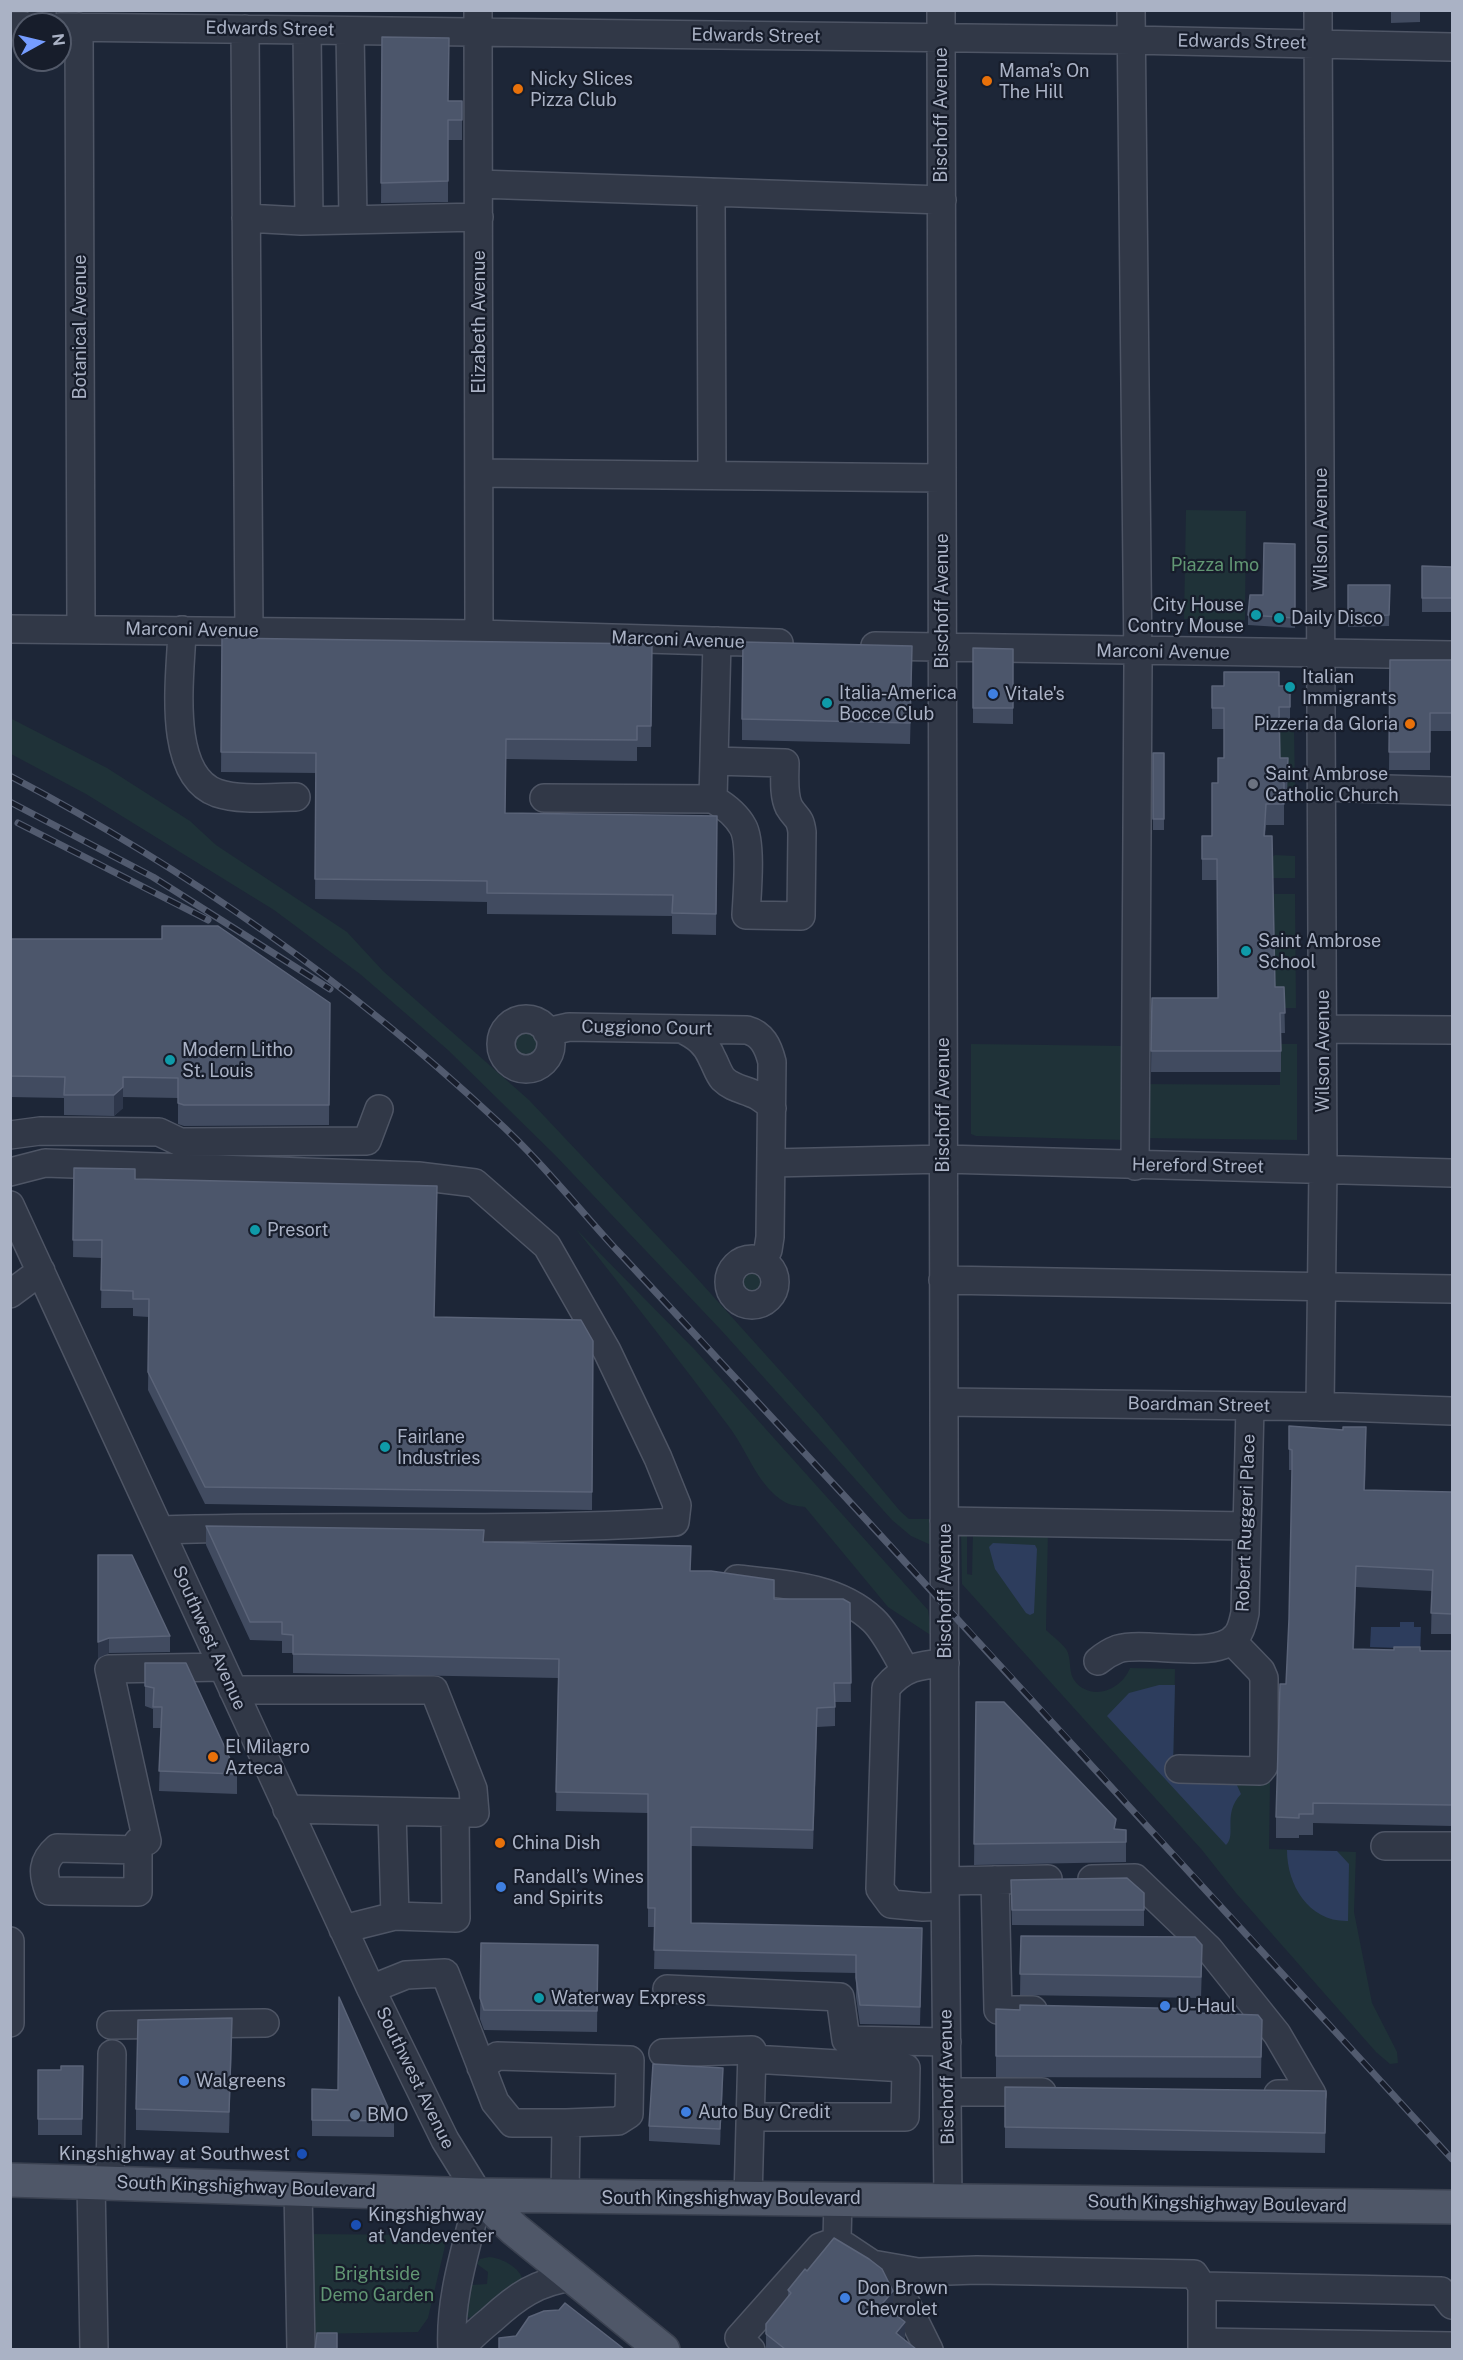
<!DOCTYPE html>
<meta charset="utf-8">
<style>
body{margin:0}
#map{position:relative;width:1463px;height:2360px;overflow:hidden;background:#1d2637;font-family:"Public Sans",sans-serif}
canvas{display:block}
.frame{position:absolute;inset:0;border:12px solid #aab2c5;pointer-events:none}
.north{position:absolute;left:12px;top:12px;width:60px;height:60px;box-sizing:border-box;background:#171d2b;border:2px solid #525969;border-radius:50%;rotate:82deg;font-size:16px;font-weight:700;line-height:24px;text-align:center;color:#aab2c5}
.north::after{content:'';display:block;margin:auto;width:21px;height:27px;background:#759cff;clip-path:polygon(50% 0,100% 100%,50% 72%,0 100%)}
</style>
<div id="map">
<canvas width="1463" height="2360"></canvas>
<div class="frame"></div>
<div class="north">N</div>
</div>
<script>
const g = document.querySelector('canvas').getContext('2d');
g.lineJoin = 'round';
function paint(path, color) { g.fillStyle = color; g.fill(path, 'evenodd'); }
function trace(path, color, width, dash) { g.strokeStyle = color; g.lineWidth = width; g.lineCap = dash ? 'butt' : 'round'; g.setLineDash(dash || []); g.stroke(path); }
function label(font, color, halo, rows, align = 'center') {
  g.font = font + ' "Public Sans",sans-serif'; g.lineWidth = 4.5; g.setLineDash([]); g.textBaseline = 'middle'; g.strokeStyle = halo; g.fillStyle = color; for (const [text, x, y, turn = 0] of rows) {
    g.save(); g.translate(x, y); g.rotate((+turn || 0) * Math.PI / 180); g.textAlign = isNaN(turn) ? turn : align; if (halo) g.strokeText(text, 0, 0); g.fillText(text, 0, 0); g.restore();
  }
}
const green = new Path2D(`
 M1186,510L1246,511L1245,620L1184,619Z
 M10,718L107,768L190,821L216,845L347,932L383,971L529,1100L694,1275L819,1414L900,1511L909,1519H931V1545L911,1536L892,1520L721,1330L555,1155L448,1050L360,974L274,910L86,794L11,754Z
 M1279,727L1294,728L1295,789H1287L1280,779Z
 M1275,855L1295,856V878H1272V857Z
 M1274,894H1295L1296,1008H1275Z
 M512 1045a13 13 0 1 1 26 0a13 13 0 1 1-26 0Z
 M971,1044L1126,1046V1140L976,1136L971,1134Z
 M1280,1044H1297V1140L1141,1138V1084L1280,1085Z
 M576,1229L695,1350L928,1610L932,1636L888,1607L805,1507C796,1506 788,1505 780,1499C756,1481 747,1451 730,1428C680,1361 628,1295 576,1229Z
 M739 1283a13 13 0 1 1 26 0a13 13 0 1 1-26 0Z
 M961,1530H967V1574L972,1575L973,1530L1048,1531L1046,1630C1052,1636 1061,1642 1066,1649C1072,1658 1068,1671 1074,1680C1090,1702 1121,1691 1130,1668L1175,1669L1173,1767L1182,1781L1270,1782L1269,1849L1356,1852L1354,1912L1372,2003L1397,2052L1398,2063L1390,2064L1376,2052L1236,1893L1202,1850L962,1584Z
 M309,2234L432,2235L444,2241L445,2246L428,2318L418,2332L310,2334Z
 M489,2257C502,2258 521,2268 523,2281L471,2318L466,2317L464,2314L471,2285L487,2284L488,2272L477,2264L480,2259Z`);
const water = new Path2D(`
 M993,1543L1035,1545L1037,1549L1034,1613L1030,1615L1026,1613L995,1569L989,1547Z
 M1400,1622H1414V1627H1421L1420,1655L1398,1648L1370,1647L1371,1627H1400Z
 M1159,1685H1175L1173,1767L1235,1781L1241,1794C1222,1814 1237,1835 1226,1845L1107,1716L1129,1693Z
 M1287,1850L1337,1851L1349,1864L1348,1921C1309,1922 1287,1885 1287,1850Z`);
const minor = new Path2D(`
 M42,10V24
 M478,10L479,634
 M941,10L945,1881L948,2200
 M1131,10L1138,664L1135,1166
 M1318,10L1323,1168L1320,1407
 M10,26H24
 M60,27L1131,40L1452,47
 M79,27L81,628
 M245,29L249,631
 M307,30L309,220
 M350,31L353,219
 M479,184L942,200
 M711,192L712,475
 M246,218L301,221L479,217
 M479,473L942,478
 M10,629L479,634L779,643
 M182,630C181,673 165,774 217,793C241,801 271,797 296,797
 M875,646L1452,655
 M1322,787L1452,791
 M544,798L713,799L717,641
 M713,799C725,806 736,814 743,827C752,843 747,895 746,915L801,916L802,832C800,816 796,819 789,807C783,795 785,776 785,763L714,761
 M501 1044a25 25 0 1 1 50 0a25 25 0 1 1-50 0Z
 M682,1029C696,1036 706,1043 712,1058C716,1065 718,1073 723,1079C737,1093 756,1088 772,1108
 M1323,1029L1452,1030
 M547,1032L569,1027L747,1030C762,1034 768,1046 772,1062L770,1237L768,1250L762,1261
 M10,1135L40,1131L159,1132L180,1142L367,1141L379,1109
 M772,1163L944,1159L1452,1173
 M10,1172L45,1163L418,1176L475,1183L547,1246L607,1351L658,1458L677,1505L675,1522C504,1533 332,1524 160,1530
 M10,1205L371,1989L445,2140L479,2195C467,2246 449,2297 452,2350
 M729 1282a23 23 0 1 1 46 0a23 23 0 1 1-46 0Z
 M943,1280L1452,1289
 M10,1294L41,1271
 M944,1402L1342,1407L1452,1411
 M944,1521L1247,1526
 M737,1579C783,1584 837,1586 873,1620C885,1631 897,1656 906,1671
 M1098,1661C1104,1656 1110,1652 1118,1649C1147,1640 1218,1662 1237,1635C1242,1629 1243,1621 1245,1613L1250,1406
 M945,1663C919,1665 903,1667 886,1688L880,1889L891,1904L923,1907L945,1906
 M233,1690H434L473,1789L475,1813L287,1809
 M1179,1769L1260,1771L1264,1766V1678L1261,1671L1232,1641
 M392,1812L395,1916
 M1385,1846H1452
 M138,1850L57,1848C42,1861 42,1873 49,1891L138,1892V1842L147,1841L109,1669L222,1667
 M1092,1879L1135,1878L1209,1949L1277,2034L1312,2094H1278
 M995,1880L998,2010H1033
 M945,1881L1048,1879
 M343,1929L395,1916L456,1918L455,1813
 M10,1941V2023
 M371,1989L406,1975L445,1973L495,2102L512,2123H566L565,2197
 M667,1989L840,1997L846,2040L947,2042
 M111,2025L265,2023
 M663,2053L752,2050L748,2199
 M481,2067L497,2056L630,2060L629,2114L618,2121L566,2123
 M947,2092H1042
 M750,2117H905L906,2068L752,2059
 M91,2182L94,2350
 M110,2182L112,2054
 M298,2188L301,2350
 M845,2246L872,2264L918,2272L977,2270L1194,2274L1202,2286V2350
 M888,2267L929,2350
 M1202,2286L1441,2291L1452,2305
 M1202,2342L1452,2346
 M460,2350C469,2338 480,2329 491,2320C517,2296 537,2282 573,2277
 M751,2350L739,2338L820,2247L837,2241L838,2199`);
const major = new Path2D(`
 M10,2180L479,2195L1452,2207
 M479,2195L514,2229L663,2350`);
const rail = new Path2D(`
 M10,776C187,869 349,983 495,1119C537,1157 574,1203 612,1245C688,1326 763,1408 838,1489C1044,1712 1248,1936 1452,2159
 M10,802L153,877L330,989
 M18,823L208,920`);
const wall = new Path2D(`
 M1391,10H1420V22L1391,23Z
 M382,37L449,101H462V140H448V202L381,203Z
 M1295,544V628L1248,625V615L1263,595Z
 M1422,566L1452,567V612H1422Z
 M1348,585H1390L1389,626L1348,627Z
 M222,638L652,644L651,747H637V761L506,759L505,813L717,816L716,935L672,934V916L487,914V902L315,899L316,773L221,772Z
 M973,648L1013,649V724L973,723Z
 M1390,660H1452V731H1430V770H1389Z
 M912,667L910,744L742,740V719Z
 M1212,686H1290V728L1279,727L1280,758H1288L1287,799L1284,800V825H1266L1265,836L1275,987H1284L1285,1033H1281V1072H1151L1152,998H1218L1217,880H1202V836H1212L1218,783L1224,758V729H1212Z
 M1153,753H1164V830H1153Z
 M10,939L330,1003L329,1125L184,1126L178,1124V1098L123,1097V1108L114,1116L64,1115V1098L10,1097Z
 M74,1168L135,1179L434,1317L593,1341L592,1510L205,1504L148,1390L149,1317L133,1316V1308H101L102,1258L73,1257Z
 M1289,1426L1366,1448L1365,1490L1452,1492V1634H1431L1432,1591L1356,1587L1354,1649L1452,1651V1826L1313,1823V1835H1299V1838H1276V1817L1286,1684L1289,1619L1292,1470H1289Z
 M206,1526L484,1542L691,1571L774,1599L850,1603L851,1702H835V1726L817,1727L813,1849L691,1846V1923L922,1947L920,2025L860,2024L856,1997V1973L654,1969L655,1927H648V1813L556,1811L558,1678L293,1673V1653H282V1641L250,1640L206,1545Z
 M132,1555L170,1636V1652L109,1653L98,1658Z
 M145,1663L237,1774V1794L159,1791L161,1728H153V1709L145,1706Z
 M976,1702L1116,1829L1126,1830V1862L974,1865Z
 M1011,1880L1144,1893V1926L1012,1925Z
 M1021,1936L1202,1965L1201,1998L1020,1995Z
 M481,1943L598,1945L597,2032L484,2030L480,2019Z
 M996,2009L1200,2013L1262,2020L1261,2078L996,2077Z
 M232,2039L229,2133L136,2130V2109Z
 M83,2066L82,2135H38V2070H61Z
 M723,2083L720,2145L649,2141V2126Z
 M1005,2087L1326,2091L1325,2153L1005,2148Z
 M312,2089L394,2121V2137L312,2136Z
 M807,2271L893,2312L905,2340L916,2349H766V2324L788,2297V2290Z`);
const shadedWall = new Path2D(`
 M123,1077V1108L114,1116V1095Z
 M1366,1427V1448L1364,1511V1490Z
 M1356,1566V1587L1353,1670V1649Z
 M109,1638V1653L98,1658V1642Z
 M817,1708V1727L813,1849V1830Z
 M232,2018V2039L229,2133V2112Z
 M723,2068V2083L720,2145V2129Z
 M893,2291V2312L882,2325V2304Z
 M905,2322V2343L896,2333Z`);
const building = new Path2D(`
 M382,37L449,38L448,101H462V120H448V181L381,183Z
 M1264,543L1295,544V618L1248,615L1250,595H1263Z
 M1422,566L1452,567V598H1422Z
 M1348,585H1390L1389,615L1348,617Z
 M222,638L652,644L651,726H637V740L506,739L505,813L717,816L716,914L672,913L673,895L487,893V881L315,879L316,753L221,752Z
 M743,642L912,646L910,723L742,719Z
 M973,648L1013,649V708H973Z
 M1390,660H1452V713H1430V752H1389Z
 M1224,672H1279V686H1290V707H1279L1280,758H1288L1287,779H1284V804H1266L1264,836H1272L1275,987H1284L1285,1013H1280L1281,1051H1151L1152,998H1218L1217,859H1202V836H1212V783H1218V758H1224V708H1212V686H1224Z
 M1153,753H1164V819H1153Z
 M162,926H218L330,1003L329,1105H184L178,1103V1078L123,1077V1087L114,1095H64L65,1077L10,1076V939H162Z
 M74,1168L135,1169V1179L437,1186L434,1317L581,1320L593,1341L592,1492L205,1487L148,1372L149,1299H133V1291L101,1290L102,1240H73Z
 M1289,1426L1343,1430V1427H1366L1364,1490L1452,1492V1614L1431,1613L1433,1570L1356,1566L1353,1649L1394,1650V1647H1420V1651H1452V1805L1313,1803V1814H1299V1818L1276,1817L1280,1684H1286L1289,1619L1292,1470V1450L1289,1449Z
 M206,1526L484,1530L483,1542L691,1546L690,1571H711L774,1580V1599H843L850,1603L851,1683H834L835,1707L817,1708L813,1830L691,1827V1923L922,1928L920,2007L860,2005L856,1978V1955L654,1950L655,1908H648V1794L556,1792L559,1659L293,1654V1635L282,1634V1622H250Z
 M98,1555H132L170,1636L109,1638L98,1642Z
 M145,1663H186L237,1774L159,1771L162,1707H153L154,1688L145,1686Z
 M976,1702H1004L1116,1819L1114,1829L1126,1830V1842L974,1844Z
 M1127,1878L1144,1893V1910H1012L1011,1880Z
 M1021,1936L1195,1937L1202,1945L1201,1977L1020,1974Z
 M481,1943L598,1945L597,2011L484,2010L480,1998Z
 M339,1997L394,2121L312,2120V2089L338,2090Z
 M1020,2005L1200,2009V2013L1258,2015L1262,2020L1261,2057L996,2056V2009L1020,2010Z
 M232,2018L229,2112L136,2109L138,2020Z
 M653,2064L723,2068L720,2129L649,2126Z
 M61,2066H83L82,2119H38V2070H61Z
 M1005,2087L1326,2091L1325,2133L1005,2127Z
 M834,2238L869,2259L882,2269L893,2291L882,2304L905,2322L896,2333L916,2349H785L766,2334V2324L791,2293L788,2290L805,2269L807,2271Z
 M565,2303L624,2349H499V2338L516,2336L529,2317L544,2311L559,2310Z
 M317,2333H337V2349H315Z`);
const markers = [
 [987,81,6,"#e8710a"],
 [518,89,6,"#e8710a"],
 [1256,615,6,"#0f9aa8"],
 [1279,618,6,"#0f9aa8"],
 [1290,687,6,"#0f9aa8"],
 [993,694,6,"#3f7fe0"],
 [827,703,6,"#0f9aa8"],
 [1410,724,6,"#e8710a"],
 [1253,784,6,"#6b7280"],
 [1246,951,6,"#0f9aa8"],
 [170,1060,6,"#0f9aa8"],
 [255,1230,6,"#0f9aa8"],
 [385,1447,6,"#0f9aa8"],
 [213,1757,6,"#e8710a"],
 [500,1843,6,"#e8710a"],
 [501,1887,6,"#3f7fe0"],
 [539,1998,6,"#0f9aa8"],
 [1165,2006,6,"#3f7fe0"],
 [184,2081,6,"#3f7fe0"],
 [686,2112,6,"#3f7fe0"],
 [355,2115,6,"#5c6f8a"],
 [302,2154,6,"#1a4fb4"],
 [356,2225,6,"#1a4fb4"],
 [845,2298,6,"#3f7fe0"]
];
const streetNames = [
 ["Edwards Street",270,29,1],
 ["Edwards Street",756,36,1],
 ["Edwards Street",1242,42,1],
 ["Bischoff Avenue",941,115,-90],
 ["Elizabeth Avenue",479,322,-90],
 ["Botanical Avenue",80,327,-90],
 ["Wilson Avenue",1321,529,-90],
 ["Bischoff Avenue",942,601,-90],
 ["Marconi Avenue",192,630,1],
 ["Marconi Avenue",678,640,2],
 ["Marconi Avenue",1163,652,1],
 ["Cuggiono Court",647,1028,1],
 ["Wilson Avenue",1323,1051,-90],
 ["Bischoff Avenue",943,1105,-90],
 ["Hereford Street",1198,1166,1],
 ["Boardman Street",1199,1405,1],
 ["Robert Ruggeri Place",1246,1523,-88],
 ["Bischoff Avenue",945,1591,-90],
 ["Southwest Avenue",209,1638,66],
 ["Bischoff Avenue",947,2077,-91],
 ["Southwest Avenue",415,2078,64],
 ["South Kingshighway Boulevard",246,2187,2],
 ["South Kingshighway Boulevard",731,2198],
 ["South Kingshighway Boulevard",1217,2204,1]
];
const poiNames = [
 ["Mama's On",999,71],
 ["The Hill",999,92],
 ["Nicky Slices",530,79],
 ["Pizza Club",530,100],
 ["City House",1244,605,"right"],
 ["Contry Mouse",1244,626,"right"],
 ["Daily Disco",1291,618],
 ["Italian",1302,677],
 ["Immigrants",1302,698],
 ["Italia-America",839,693],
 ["Bocce Club",839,714],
 ["Vitale's",1005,694],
 ["Pizzeria da Gloria",1398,724,"right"],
 ["Saint Ambrose",1265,774],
 ["Catholic Church",1265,795],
 ["Saint Ambrose",1258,941],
 ["School",1258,962],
 ["Modern Litho",182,1050],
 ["St. Louis",182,1071],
 ["Presort",267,1230],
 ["Fairlane",397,1437],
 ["Industries",397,1458],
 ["El Milagro",225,1747],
 ["Azteca",225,1768],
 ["China Dish",512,1843],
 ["Randall’s Wines",513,1877],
 ["and Spirits",513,1898],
 ["Waterway Express",551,1998],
 ["U-Haul",1177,2006],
 ["Walgreens",196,2081],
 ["Auto Buy Credit",698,2112],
 ["BMO",367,2115],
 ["Kingshighway at Southwest",290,2154,"right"],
 ["Kingshighway",368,2215],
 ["at Vandeventer",368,2236],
 ["Don Brown",857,2288],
 ["Chevrolet",857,2309]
];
const parkNames = [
 ["Piazza Imo",1215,565],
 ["Brightside",377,2274],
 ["Demo Garden",377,2295]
];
paint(green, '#1f3238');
paint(water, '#2d3d5d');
trace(minor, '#4e5565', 30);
trace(major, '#3a4150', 36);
trace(minor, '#313847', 27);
trace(major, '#4f5768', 33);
trace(rail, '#525b6f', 7);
trace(rail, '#171d2b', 4.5, [14]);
paint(wall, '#414b60');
paint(shadedWall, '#2e374b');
paint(building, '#4c566b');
trace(building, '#5b6479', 1.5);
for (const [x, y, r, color] of markers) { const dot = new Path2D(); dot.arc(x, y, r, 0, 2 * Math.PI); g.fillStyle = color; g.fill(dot); trace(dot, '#171d2b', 2); }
label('18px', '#aab2c5', '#171d2b', streetNames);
label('18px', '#aab2c5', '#171d2b', poiNames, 'left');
label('18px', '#619673', '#171d2b', parkNames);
</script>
